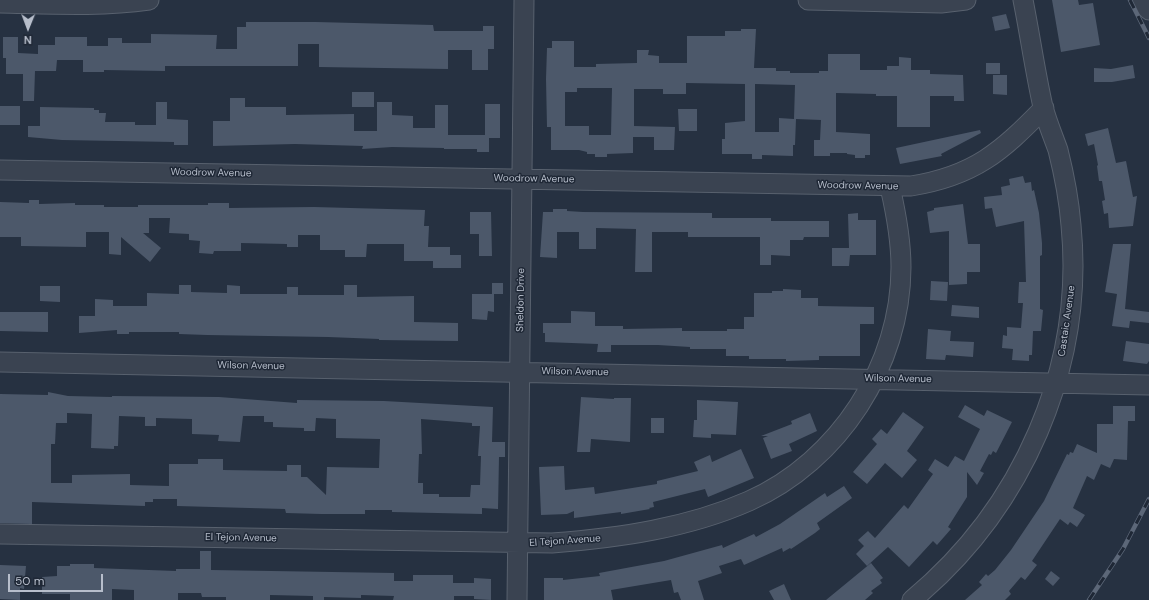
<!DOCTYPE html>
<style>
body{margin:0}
#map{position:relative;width:1149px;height:600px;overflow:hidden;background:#263141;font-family:"DM Sans",sans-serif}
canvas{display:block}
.north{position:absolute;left:8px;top:8px;width:40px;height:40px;-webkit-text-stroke:3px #1f2836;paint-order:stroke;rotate:181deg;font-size:11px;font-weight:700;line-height:16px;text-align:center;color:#b7becb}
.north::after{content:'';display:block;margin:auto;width:14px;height:18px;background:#b7becb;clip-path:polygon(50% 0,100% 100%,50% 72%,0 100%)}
.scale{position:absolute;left:8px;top:574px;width:95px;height:18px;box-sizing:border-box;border:2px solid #b7becb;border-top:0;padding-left:5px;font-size:12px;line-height:14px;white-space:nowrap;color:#b7becb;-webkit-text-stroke:3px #1f2836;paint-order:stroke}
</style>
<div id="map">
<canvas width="1149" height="600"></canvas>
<div class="north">N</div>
<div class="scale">50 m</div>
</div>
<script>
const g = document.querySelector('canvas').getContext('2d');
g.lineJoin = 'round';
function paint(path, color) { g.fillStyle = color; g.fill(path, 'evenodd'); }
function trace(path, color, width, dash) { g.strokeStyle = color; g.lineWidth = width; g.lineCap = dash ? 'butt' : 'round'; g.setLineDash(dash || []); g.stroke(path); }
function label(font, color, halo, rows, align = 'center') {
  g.font = font + ' "DM Sans",sans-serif'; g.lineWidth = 3; g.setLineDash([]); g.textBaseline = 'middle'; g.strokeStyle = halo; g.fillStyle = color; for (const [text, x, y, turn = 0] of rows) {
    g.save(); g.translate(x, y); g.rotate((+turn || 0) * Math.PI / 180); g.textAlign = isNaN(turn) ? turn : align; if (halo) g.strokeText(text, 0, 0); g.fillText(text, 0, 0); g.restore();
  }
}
const building = new Path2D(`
 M1052,0H1078L1079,5L1093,3L1100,45L1061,52Z
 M1006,14L1010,28L995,31L992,17Z
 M246,22H316L433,25L434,31H483V26H494V49H488V70H472V50H448V69L319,67V44H298V66H165V71L104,70V72H83V60H57L56,71H35L34,101H23V74H6V58H3V37H18V53L38,54V45H55V37H87V46H108V38H122V43H151V34L217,35L216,49H237V27H246Z
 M741,29H756L754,68H776V71H790V73H819V71H828V54H860V70H887V66H899V57L911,58V70H930V74L963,75L964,101H954V96H930V127H897V96H876V94L836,93V132L870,134V155H865V158H855V155L847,154V153H830V156H814V140H820L821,120L796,119L795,145H793V156L762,155V159H752V154H722V139H725V123L745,121V84L686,83V94H663V89H634V126L675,127L674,150H654V137H633V153L607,154V157H595V154H587V152L579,150H551V127H547L546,79L547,48H552V41H574V67H596V64L637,63V50H649L648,55L659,56V63H687V36H725V31H741ZM755,84L795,85L794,119L779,118V132H755ZM577,88H612L611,135H589V126H565V92H577Z
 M986,63H1000V74H986Z
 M1133,65L1135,78L1112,82H1094V68L1111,69Z
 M993,75H1007V95L993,94Z
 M352,92H374V107H352Z
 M230,98H245V107H286V115L354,114V131H377V102H392V115L413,116V128H435V105H448V135H485V104H500V138H489V152H477V149H444V148L392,147L362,149L363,146L295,144L213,146V121H230Z
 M156,102H167V119L188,120V145H174V142L62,140L28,137V126H40V107L94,108V110H99V113H106L105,122H135V125H156Z
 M0,106H20V125H0Z
 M678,109H697V131H679Z
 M1108,128L1116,163L1126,161L1133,197L1137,196L1133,226L1109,228L1108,213L1104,214L1102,201L1105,200L1102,181H1099L1097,166L1098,165L1094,144L1088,146L1085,134Z
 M980,130L981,133L941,154L942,156L900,164L896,148Z
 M1023,176L1025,183L1031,182L1032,191L1034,190L1039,213L1042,243V255L1040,256V309L1043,310L1041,331H1033L1032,355H1029V361L1012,360L1013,349L1002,348L1003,335L1007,336V327L1021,328L1023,303H1018L1019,282H1026L1024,221L996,227L992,208L985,209L984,197L1002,195L1001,187L1010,185L1009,179Z
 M29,200H39V204L75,203V205H104V207H138V205H208V203H229V208L314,207L425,210L424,226H429L428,247H450V255H461V268H433V261H404V244H367L366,257H345V250H320V235H298V247H287V244L241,243V251H214L213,254L199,253L200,241L189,240V234L169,233L170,218H149V233H143L161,248L150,262L121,237V255L109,254V232H86V247L21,246V237H0V202L29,203Z
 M963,204L968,244H980V272H967V284L949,285V231L930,233L927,212L934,210V208Z
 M553,209H567V211L583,212L712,213V218H771V221H829V237H804L803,240H790V256L771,255V265H760V237H688V232H652V272H635L636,229L596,228V249H579V232H557V258L540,257L543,212H553Z
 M470,212H491L492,256H479V234H470Z
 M858,213V220H876V255H850L849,266H832V248H849L848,214Z
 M1113,244H1131L1125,309L1149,312V323L1130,321L1129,328L1112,326L1117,294L1105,292Z
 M931,281L948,282L947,301L930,300Z
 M492,283H503V294H492Z
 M179,285H191V292L227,293V285L240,286V294H287V287H298V295H344V285H357V297L414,296V322L458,323V341L379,340V339L328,337L207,335L179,334V332H129V334H117V330L79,333V316H95V299L113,300V306H147V293L179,294Z
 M40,286H60V302L40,301Z
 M783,289L801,290V298H818V306L874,307V324H860V356H819V360L786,361V359H749V356H726V349H690V347L658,345H611V352H597L598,344L545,342V333H543V323H571V311L595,312V326H623V329L682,328V331H727V329H744V317H754V293H772V291H783Z
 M472,294H494V312L488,311L487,320L472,319Z
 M952,305L979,307V318L951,316Z
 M0,312H48V332L0,331Z
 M928,329L951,331L950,341L974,342L973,357L946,355L945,360L926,359Z
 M1126,341L1149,344V361L1147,364L1123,361Z
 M48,392L68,396L112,397V396L219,397L297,403V400L384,401L493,407L492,442H505V457H499L498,509L482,508V514L392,512V510H365V514H321L286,513L285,509L177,506V499H153V502H145V506L32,502V524L0,523V394L48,395ZM67,413L92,414L91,448L114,449V446H118L119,416L145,417V426H156V418L192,419V434L219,435L218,441L240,442L243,416H264V422H273V427L304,428V431H315L316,418L336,419V438L380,439L379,468L327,467L326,495L307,477H301V465H287V471L223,470V459H198V464H169V486L130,485V474L72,475V483H51V444H55L56,423H67ZM421,419L472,423V426H480L478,456H481L480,485H471L470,497H439V494H423V483H418L419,454H422Z
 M581,397L614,399V398H631L630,442L591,439L590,452H577Z
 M697,400L738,402L736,435L711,434V438L693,437L694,420H697Z
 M965,405L984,416L987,410L1012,422L996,453L993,451L991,455L989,454L980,471L984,473L977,485L967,472V497L948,527L951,529L937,545L933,541L909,567L888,547L867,566L856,554L864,546L858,540L868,531L875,538L904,505L908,509L933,474L928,470L935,459L948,467L955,456L964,461L980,429L958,417Z
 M1113,406H1135V421H1128L1127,460L1114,459L1110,468L1101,464L1094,480L1087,476L1073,508L1085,515L1077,527L1070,522L1068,525L1060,519L1032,561L1037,565L1025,580L1021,577L1009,591L1011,594L1005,600H965L982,585L979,582L986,574L988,576L995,570L1011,550L1044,501L1067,454L1069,455L1070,452L1073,453L1077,444L1097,453V424H1113Z
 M903,412L924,427L907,451L917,460L902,478L885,463L867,484L853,472L877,444L872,439L881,429L887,434Z
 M810,413L817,431L789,444L792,451L771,459L763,438L768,436H761L792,424L791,421Z
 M651,418H664V433H651Z
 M741,449L754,478L708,497L705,489L653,502L654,507L649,508L650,509L621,514V512L574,518V511L567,514L541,515L539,467L564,466L565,490L594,487L595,494L657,484V481L698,471L694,462L710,455L712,462Z
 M844,486L852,498L817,523L820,529L815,533L791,549L790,548L783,552L782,548L744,565L741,559L719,566L722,573L698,581L704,600H681L678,592L674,593L671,580L611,590L613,600H544V578H563V580L600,576L599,573L664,561L722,545L723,548L754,534L756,537L780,524L825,493L827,497Z
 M200,551H211V570L394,573V581H413V575H453V583H474V578L491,579V600L474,599V596H454V600H393L394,596L361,595V598L324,597V600H313V596L270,595V600H226V597H202L201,593H178V600H134V590L112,589V600H70V594H42V577L57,576V566H70V564H94V568L176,571V569H200Z
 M871,563L883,578L880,580L882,583L871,591L873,593L865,600H826Z
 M0,565L26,566L24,589L20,588V600L0,599Z
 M1051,571L1060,578L1053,586L1045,579Z
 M784,584L791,600H774L769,591Z`);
const minor = new Path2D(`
 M808,0L941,3L966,0
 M1139,0L1149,10
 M0,3C50,4 100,7 149,0
 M0,170L911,186C974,176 1001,152 1044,108
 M0,362L1149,385
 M0,534L552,543C619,538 688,528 749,501C839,461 901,365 901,267C901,240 896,213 890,187
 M517,600L524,0
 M912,600C1022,509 1085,368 1071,225C1069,200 1064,174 1058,150C1053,136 1047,122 1043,107C1035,71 1030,35 1023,0`);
const rail = new Path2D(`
 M1130,0L1149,38
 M1089,600L1123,549L1149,499`);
const streetNames = [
 ["Woodrow Avenue",211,173,1],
 ["Woodrow Avenue",534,179,1],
 ["Woodrow Avenue",858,186,1],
 ["Sheldon Drive",521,300,-89],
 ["Castaic Avenue",1067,321,-82],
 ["Wilson Avenue",251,366,1],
 ["Wilson Avenue",575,372,1],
 ["Wilson Avenue",898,379,1],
 ["El Tejon Avenue",241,538,1],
 ["El Tejon Avenue",565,541,-4]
];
paint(building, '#4c586a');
trace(minor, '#58616e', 21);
trace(minor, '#3a4351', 19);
trace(rail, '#5c6778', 4.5);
trace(rail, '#1f2836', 3, [9]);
label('10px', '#b7becb', '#1f2836', streetNames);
</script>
